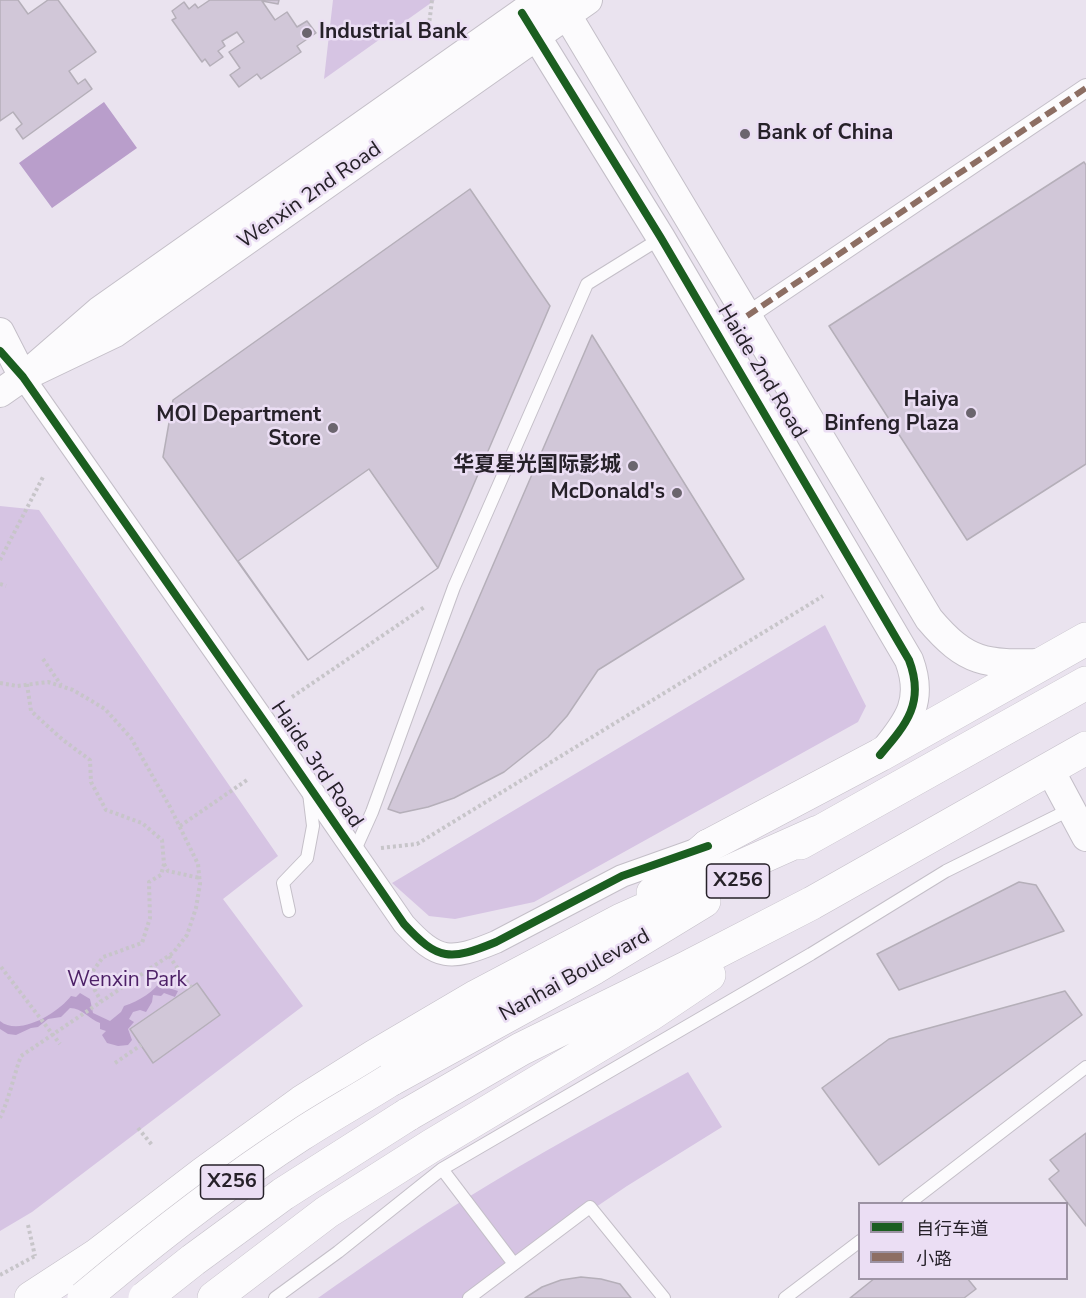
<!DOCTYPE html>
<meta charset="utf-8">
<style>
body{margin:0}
#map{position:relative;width:1086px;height:1298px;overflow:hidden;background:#eae3ef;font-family:"Nunito Sans","Noto Sans SC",sans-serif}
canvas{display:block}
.legend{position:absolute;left:858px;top:1202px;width:210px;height:78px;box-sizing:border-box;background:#ebdef4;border:2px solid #9c92a3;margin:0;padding:8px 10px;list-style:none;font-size:18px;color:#262129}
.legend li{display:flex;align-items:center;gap:12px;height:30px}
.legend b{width:30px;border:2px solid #9c92a3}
</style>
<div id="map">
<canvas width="1086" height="1298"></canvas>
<ul class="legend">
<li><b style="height:8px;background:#1b5e20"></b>自行车道</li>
<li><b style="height:8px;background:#8d6e63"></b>小路</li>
</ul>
</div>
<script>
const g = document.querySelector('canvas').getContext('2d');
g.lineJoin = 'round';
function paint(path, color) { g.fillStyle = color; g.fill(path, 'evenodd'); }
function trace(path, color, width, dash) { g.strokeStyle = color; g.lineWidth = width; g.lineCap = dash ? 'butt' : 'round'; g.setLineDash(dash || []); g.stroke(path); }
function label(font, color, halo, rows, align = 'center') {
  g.font = font + ' "Nunito Sans","Noto Sans SC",sans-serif'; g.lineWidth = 5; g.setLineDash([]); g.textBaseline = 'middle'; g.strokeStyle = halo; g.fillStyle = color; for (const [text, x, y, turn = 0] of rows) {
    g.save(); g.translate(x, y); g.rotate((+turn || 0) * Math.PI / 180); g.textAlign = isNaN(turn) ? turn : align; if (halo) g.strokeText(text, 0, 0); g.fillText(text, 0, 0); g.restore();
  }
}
const green = new Path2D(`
 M333,0H435L324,79Z
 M0,506L39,510L278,856L223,899L303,1006L32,1212L0,1231Z
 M825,625L866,706L858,722L534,902L455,919L429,916L392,883Z
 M688,1072L722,1127L627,1186L462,1298H318C365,1265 413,1231 462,1201C536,1155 612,1114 688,1072Z`);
const water = new Path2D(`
 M104,102L137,148L52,208L19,163Z
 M163,977L170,978L169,988L178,991L175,997L164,993L161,996L153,995L152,1002L146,1012L140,1010L133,1012L129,1019L134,1022L128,1029L132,1040L128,1045L118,1046L107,1043L102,1035L106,1031L100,1029V1023C89,1019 82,1008 70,1008L61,1017L48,1019L38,1027L31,1028L16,1035L8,1034L0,1029V1021C19,1037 58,1013 71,996L76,997L80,993L90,999L93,1013L110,1021L121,1012L124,1006C139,1001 155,992 163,977Z`);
const building = new Path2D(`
 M0,0H18L28,14L48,0H58L96,52L69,71L78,84L85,79L92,89L23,139L16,129L22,124L13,112L0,121Z
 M210,0H279L278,4L262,1L275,20L287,12L297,27L307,21L316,33L297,46L301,52L261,79L257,74L239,87L230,75L240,68L229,52L244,42L237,32L222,41L225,46L218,51L223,57L210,66L205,59L202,62L172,20L176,18L172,11L184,2L189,9L195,4L198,8Z
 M1084,162L1086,165V464L967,540L829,326Z
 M470,189L550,306L438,568L308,660L163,457L173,400Z
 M592,335L744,579L598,670L567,716L548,737L504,772L454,798L428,807L400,813L388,809Z
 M369,469L438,568L308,660L238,561Z
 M1019,882L1036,885L1064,931L899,990L877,954Z
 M197,983L220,1015L153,1063L130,1029Z
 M1065,991L1082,1015L879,1165L822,1088L889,1039Z
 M1086,1133V1226L1049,1179L1059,1171L1050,1160Z
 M581,1277L601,1279L620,1284L631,1298H525L542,1287L561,1280Z
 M875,1278H967L976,1289L964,1298H850Z`);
const path = new Path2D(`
 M428,33L432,0
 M0,560L43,477
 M0,584L6,586
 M43,659L61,685
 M0,683L17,686L48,682L73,690L105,709L131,738L170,807L198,864L200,884L196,908L187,935L173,953L21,1056C13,1078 10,1096 0,1118
 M27,684L31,711L63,740L90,760L91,782L106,810L142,823L162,840L164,864L161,875L149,882L150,918L142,943L103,957L88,978L101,1001
 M292,697L426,606
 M180,826L247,780
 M381,848L417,844L823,596
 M164,864L168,871L200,878
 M169,956L191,987
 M1,967L60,1044
 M115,1063L141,1045
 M138,1128L152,1145
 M28,1225L35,1256`);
const service = new Path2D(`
 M354,852L372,812L454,587L587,284L661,238
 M289,911L283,883L307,858L313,826L309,793
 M442,1169L514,1264
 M908,1204L1086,1067
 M275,1298L338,1252L442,1169L811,954L946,871L1071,809
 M469,1298L590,1207L664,1298
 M785,1298L860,1241`);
const pedestrian = new Path2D(`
 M747,316L1086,88`);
const minor = new Path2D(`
 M23,377L273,734L404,924C438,961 450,961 496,942L622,876L695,850`);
const tertiary = new Path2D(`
 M558,0L929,619C967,664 985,664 1042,663
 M522,13L661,238L909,660C924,700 909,721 884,751
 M0,332L23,377
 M23,377L115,333L588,0
 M0,393L23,377L99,311L540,0
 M1049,768L1086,837`);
const secondary = new Path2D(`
 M708,846L880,755L1086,639`);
const primary = new Path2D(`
 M800,843L1086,683
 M653,893L708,846
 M390,1080L594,968L704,901
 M407,1115L521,1049L686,968L812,903L1086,748
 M31,1298L97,1255L204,1173L302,1102L375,1056L477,996L621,920L818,832
 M214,1298L327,1212L431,1146L651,1014L709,975`);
const pathBridge = new Path2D(`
 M0,1275L35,1256`);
const primaryBridge = new Path2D(`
 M84,1298C153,1240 224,1184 300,1135C329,1116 360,1099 390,1080
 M145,1298L193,1260L283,1194L407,1115`);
const quiet = new Path2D(`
 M747,316L1086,88`);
const cycleway = new Path2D(`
 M522,13L661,238L909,660C925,702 907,724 880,755
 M0,351L23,377L273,734L404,924C438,961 450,961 496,942L622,876L708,846`);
const markers = [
 [307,33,6,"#6b656e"],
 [745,134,6,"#6b656e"],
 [971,413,6,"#6b656e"],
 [333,428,6,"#6b656e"],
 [633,466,6,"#6b656e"],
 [677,493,6,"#6b656e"]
];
const shields = [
 [738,881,63],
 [232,1182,63]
];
const shieldNames = [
 ["X256",738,881],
 ["X256",232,1182]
];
const poiNames = [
 ["Industrial Bank",319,33,"left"],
 ["Bank of China",757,134,"left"],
 ["Haiya",959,401],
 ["Binfeng Plaza",959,425],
 ["MOI Department",321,416],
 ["Store",321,440],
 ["华夏星光国际影城",621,466],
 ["McDonald's",665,493]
];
const streetNames = [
 ["Wenxin 2nd Road",310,196,-35],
 ["Haide 2nd Road",761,372,59],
 ["Haide 3rd Road",316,765,56],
 ["Nanhai Boulevard",575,976,-29]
];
const parkNames = [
 ["Wenxin Park",127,981]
];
paint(green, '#d6c4e3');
paint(water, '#b99ecb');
paint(building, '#d1c7d8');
trace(building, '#b5afb9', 1.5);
trace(service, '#c4bfc8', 14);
trace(pedestrian, '#c4bfc8', 20);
trace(minor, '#c4bfc8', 24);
trace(tertiary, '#c4bfc8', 30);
trace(secondary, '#c4bfc8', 34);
trace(primary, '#c4bfc8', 34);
trace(path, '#c7c5c9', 4, [3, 3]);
trace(service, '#fcfbfd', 12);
trace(pedestrian, '#fcfbfd', 18);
trace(minor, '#fcfbfd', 22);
trace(tertiary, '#fcfbfd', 28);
trace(secondary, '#fcfbfd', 33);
trace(primary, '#fcfbfd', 33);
trace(primaryBridge, '#c4bfc8', 34, []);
trace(pathBridge, '#c7c5c9', 4, [3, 3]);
trace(primaryBridge, '#fcfbfd', 33);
trace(quiet, '#8d6e63', 6, [12, 6]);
trace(cycleway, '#1b5e20', 8);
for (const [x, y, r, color] of markers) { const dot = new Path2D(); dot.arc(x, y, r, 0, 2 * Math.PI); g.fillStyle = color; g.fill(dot); trace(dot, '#ebdef4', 2); }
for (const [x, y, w] of shields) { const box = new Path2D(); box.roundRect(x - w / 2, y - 17, w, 34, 4.5); g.fillStyle = '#ebdef4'; g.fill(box); trace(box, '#262129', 1.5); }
label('bold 20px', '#262129', null, shieldNames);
label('bold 21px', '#262129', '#ebdef4', poiNames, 'right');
label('21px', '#262129', '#ebdef4', streetNames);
label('21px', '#4c1f66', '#ebdef4', parkNames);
</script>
